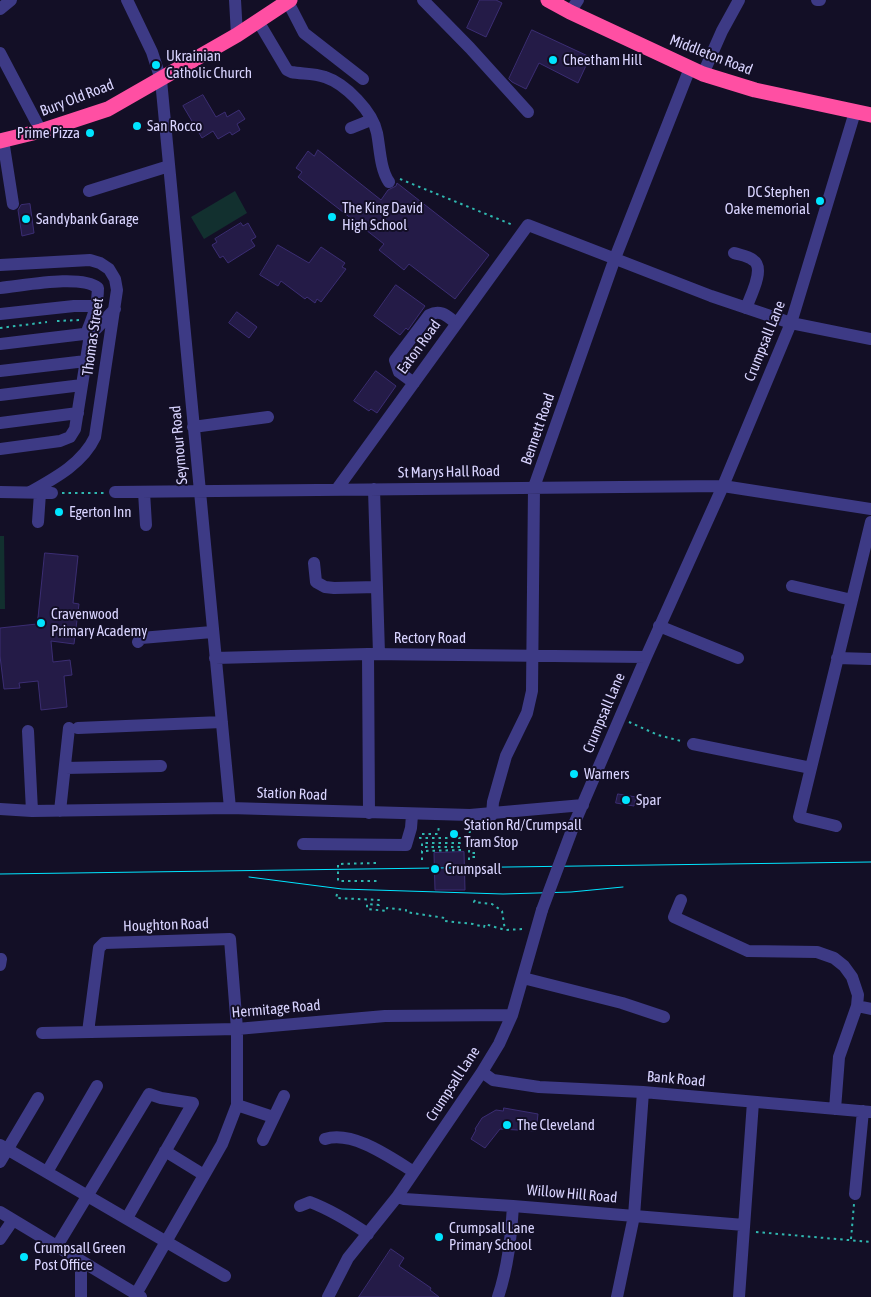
<!DOCTYPE html>
<style>
body{margin:0}
canvas{display:block;background:#130f26}
</style>
<canvas width="871" height="1297"></canvas>
<script>
const g = document.querySelector('canvas').getContext('2d');
g.lineJoin = 'round';
function paint(path, color) { g.fillStyle = color; g.fill(path, 'evenodd'); }
function trace(path, color, width, dash) { g.strokeStyle = color; g.lineWidth = width; g.lineCap = dash ? 'butt' : 'round'; g.setLineDash(dash || []); g.stroke(path); }
function label(font, color, halo, rows, align = 'center') {
  g.font = font + ' "Asap Condensed",sans-serif'; g.lineWidth = 4; g.setLineDash([]); g.textBaseline = 'middle'; g.strokeStyle = halo; g.fillStyle = color; for (const [text, x, y, turn = 0] of rows) {
    g.save(); g.translate(x, y); g.rotate((+turn || 0) * Math.PI / 180); g.textAlign = isNaN(turn) ? turn : align; if (halo) g.strokeText(text, 0, 0); g.fillText(text, 0, 0); g.restore();
  }
}
const green = new Path2D(`
 M235,191L247,213L204,239L191,217Z
 M0,536H4L5,609H0Z`);
const building = new Path2D(`
 M480,0H496L502,3L486,37L467,28Z
 M532,30L590,57L578,83L539,63L526,89L512,82L509,79Z
 M203,95L216,117L225,112L227,117L239,110L245,119L237,124L240,130L232,135L230,132L218,139L213,131L202,138L183,106Z
 M318,150L381,200L388,190L396,186L397,183L489,255L455,299L409,264L404,270L379,250L384,244L298,177L302,172L296,168L308,151L314,156Z
 M30,204L34,233L22,236L18,210L21,205Z
 M241,223L243,226L248,223L256,237L251,240L255,246L228,263L223,256L220,258L212,245L217,242L215,239Z
 M278,245L309,263L321,247L345,263L342,267L346,269L321,302L317,299L315,303L307,297L305,299L281,281L278,286L260,275Z
 M396,285L425,306L408,330L406,328L400,335L374,316Z
 M237,312L257,327L249,338L229,323Z
 M376,371L396,386L377,413L371,409L369,411L354,401Z
 M45,553L78,556L73,603L79,604L74,644L51,641L53,662L70,660L72,675L64,676L67,707L41,710L38,681L19,683L20,688L4,689L0,656V628L37,624Z
 M618,794L636,797L634,806L616,803Z
 M464,852L465,890H435L434,853Z
 M504,1108L538,1114L536,1131L500,1129L485,1148L471,1139L476,1130L475,1129L482,1118L496,1110L503,1111Z
 M391,1249L404,1258L399,1266L431,1288L430,1290L439,1297H359Z`);
const path = new Path2D(`
 M400,179L513,225
 M57,321L80,320
 M0,328L47,322
 M62,493H105
 M629,722L658,735L681,741
 M422,834H438L439,825
 M420,837V838H460V843H422V847H461V850L422,851V860
 M469,860V857H475V853H469L470,825
 M376,863L338,864V881H379
 M337,894L336,898L379,900V905L367,904V909L387,911V908L406,910V912L445,918V921L473,924L484,927L485,924L505,930L524,929
 M475,900L474,902L492,904L502,911L505,930
 M756,1232L871,1242
 M851,1239L854,1204`);
const minor = new Path2D(`
 M127,0L152,52L161,80L230,808
 M235,0L237,35
 M423,0L470,48L528,112
 M817,0H820
 M288,2L304,33L363,79
 M0,9L11,0
 M570,12L578,0
 M258,21L287,70L291,72C302,74 314,73 325,77C346,84 373,112 377,133C380,148 380,169 389,182
 M0,53L41,131
 M703,74L722,31L739,0
 M351,128L371,120
 M3,140L13,204
 M89,191L169,166
 M734,253C740,255 748,256 753,260C766,268 750,297 746,308
 M0,265L90,260L100,263L109,269L115,279L117,290L95,437C83,463 55,478 30,492
 M0,288C23,286 80,274 98,288C98,305 92,319 86,334
 M0,314L74,306H96
 M0,344L92,333
 M0,371L86,361
 M414,383L399,372L395,360L429,315C441,309 447,316 456,323
 M0,395L82,385
 M0,423L78,413
 M193,427L268,417
 M0,449L60,441L70,437L75,429L89,341L92,333L115,309
 M337,489L528,225L711,296L791,323L871,339
 M374,489L379,654
 M0,492L52,493
 M115,492L723,486L871,509
 M144,492L146,525
 M38,522L40,493
 M314,563L316,582L325,587L334,588L377,587
 M792,586L852,600
 M659,626L738,658
 M138,642L141,638L212,632
 M368,654L369,813
 M215,658L368,654L646,657
 M837,658L871,659
 M78,728L222,722
 M28,731L32,811
 M693,744L811,768
 M65,768L161,766
 M0,809L32,811L230,808L470,815L583,805
 M60,811L69,728
 M492,815L493,802L506,756L527,713L532,691L534,487L615,258L690,68
 M575,822L646,657L723,486L791,323L855,112
 M836,826L799,817L871,522
 M303,844L406,845L411,828L412,815
 M681,900L674,917L748,951L817,952L834,958L844,966L852,977L858,995L857,1006L839,1057L835,1109
 M0,965L1,959
 M523,978L622,1003L664,1017
 M857,1006L871,1009
 M88,1032L99,948L104,943L230,939L237,1029V1105L222,1144L136,1294
 M42,1033L237,1029L385,1016L512,1015
 M482,1072L493,1080L539,1087L643,1092L871,1112
 M237,1105L273,1117
 M325,1139C353,1130 391,1158 414,1172
 M263,1140L284,1096
 M0,1145L225,1276
 M165,1151L204,1175
 M0,1162L38,1098
 M47,1172L97,1086
 M855,1194L863,1111
 M397,1197L404,1199L513,1206L744,1225
 M300,1206L310,1202C331,1210 349,1221 368,1234
 M0,1212L141,1297
 M0,1239L13,1220
 M57,1246L149,1094L161,1098L193,1103L127,1218
 M81,1297V1261
 M328,1297L348,1258L397,1197L482,1072L499,1044L512,1015L542,910
 M498,1297C508,1267 511,1237 513,1206
 M617,1297L634,1216L643,1092
 M739,1297L753,1102`);
const highway = new Path2D(`
 M548,0L570,12L703,74L755,90L871,115
 M0,141L41,131L108,109L237,35L290,0`);
const tram = new Path2D(`
 M0,874L871,862
 M249,877L342,889L503,894L571,892L623,887`);
const minorBridge = new Path2D(`
 M542,910L575,822`);
const markers = [
 [553,60,5,"#00e5ff"],
 [156,65,5,"#00e5ff"],
 [137,126,5,"#00e5ff"],
 [90,133,5,"#00e5ff"],
 [820,201,5,"#00e5ff"],
 [332,217,5,"#00e5ff"],
 [26,219,5,"#00e5ff"],
 [59,512,5,"#00e5ff"],
 [41,623,5,"#00e5ff"],
 [574,774,5,"#00e5ff"],
 [626,800,5,"#00e5ff"],
 [454,834,5,"#00e5ff"],
 [435,869,5,"#00e5ff"],
 [507,1125,5,"#00e5ff"],
 [439,1237,5,"#00e5ff"],
 [24,1257,5,"#00e5ff"]
];
const streetNames = [
 ["Middleton Road",711,55,21],
 ["Bury Old Road",77,98,-21],
 ["Thomas Street",93,337,-82],
 ["Crumpsall Lane",765,341,-68],
 ["Eaton Road",419,347,-54],
 ["Bennett Road",538,429,-71],
 ["Seymour Road",179,445,-95],
 ["St Marys Hall Road",449,472,-1],
 ["Rectory Road",430,638],
 ["Crumpsall Lane",604,713,-67],
 ["Station Road",292,794,2],
 ["Houghton Road",166,925,-2],
 ["Hermitage Road",276,1009,-5],
 ["Bank Road",676,1079,5],
 ["Crumpsall Lane",453,1084,-57],
 ["Willow Hill Road",572,1194,5]
];
const poiNames = [
 ["Ukrainian",166,56],
 ["Catholic Church",166,73],
 ["Cheetham Hill",563,60],
 ["San Rocco",147,126],
 ["Prime Pizza",80,133,"right"],
 ["DC Stephen",810,192,"right"],
 ["Oake memorial",810,209,"right"],
 ["The King David",342,208],
 ["High School",342,225],
 ["Sandybank Garage",36,219],
 ["Egerton Inn",69,512],
 ["Cravenwood",51,614],
 ["Primary Academy",51,631],
 ["Warners",584,774],
 ["Spar",636,800],
 ["Station Rd/Crumpsall",464,825],
 ["Tram Stop",464,842],
 ["Crumpsall",445,869],
 ["The Cleveland",517,1125],
 ["Crumpsall Lane",449,1228],
 ["Primary School",449,1245],
 ["Crumpsall Green",34,1248],
 ["Post Office",34,1265]
];
paint(green, '#12302f');
paint(building, '#241b47');
trace(building, '#3b2d73', 1);
trace(path, '#2fb8b0', 2, [2.5, 4]);
trace(minor, '#3d3a85', 12);
trace(highway, '#ff4fa3', 15);
trace(tram, '#00e5ff', 1);
trace(minorBridge, '#3d3a85', 12);
for (const [x, y, r, color] of markers) { const dot = new Path2D(); dot.arc(x, y, r, 0, 2 * Math.PI); g.fillStyle = color; g.fill(dot); trace(dot, '#130f26', 2); }
label('15px', '#d9d4ff', '#130f26', streetNames);
label('15px', '#d9d4ff', '#130f26', poiNames, 'left');
</script>
